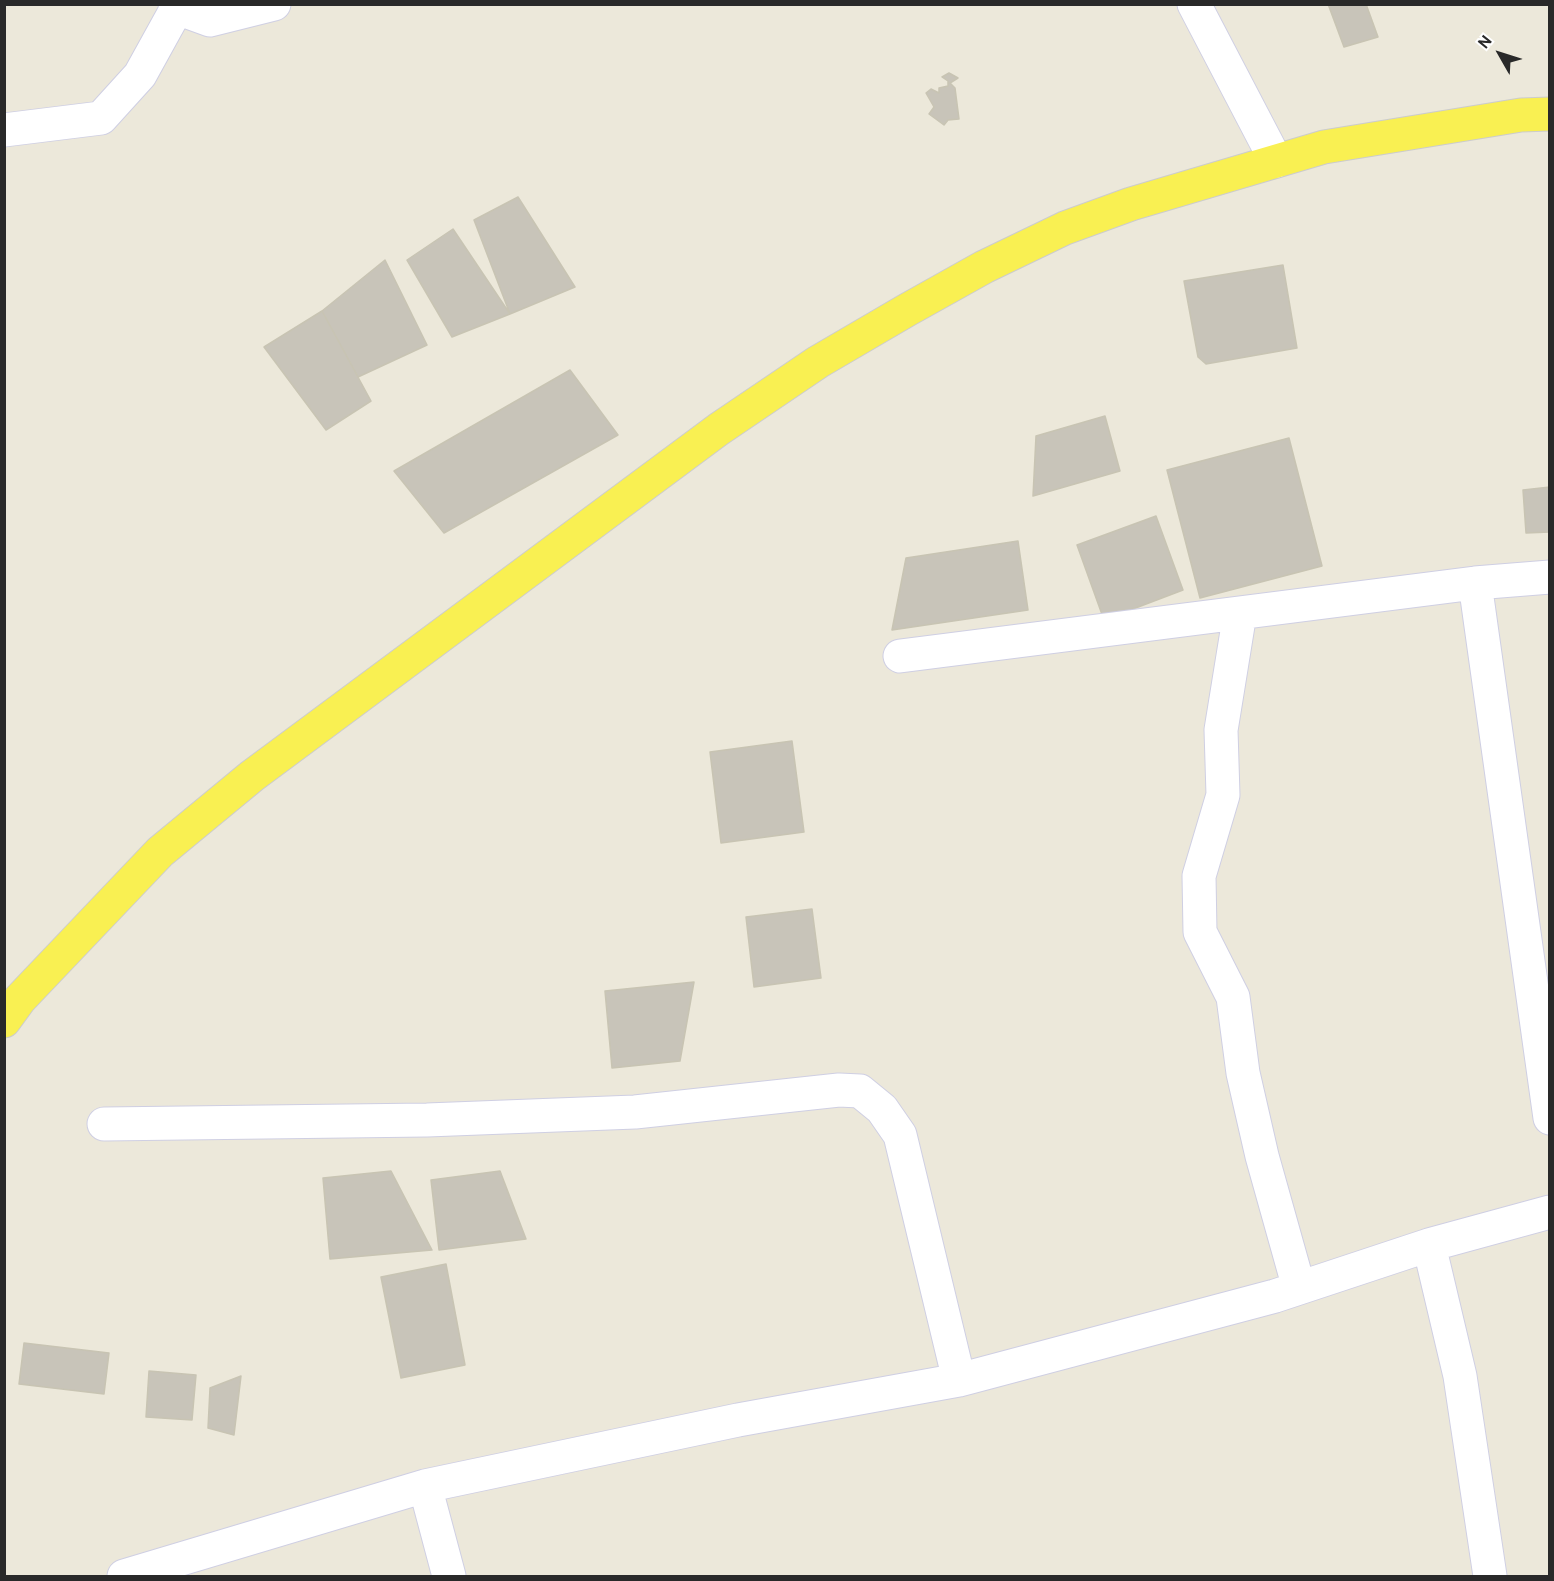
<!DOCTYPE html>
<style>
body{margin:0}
#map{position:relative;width:1554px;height:1581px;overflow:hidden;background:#ece8da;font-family:Overpass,sans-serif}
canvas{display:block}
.frame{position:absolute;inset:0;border:6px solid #292929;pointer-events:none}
.north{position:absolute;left:1470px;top:24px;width:60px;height:60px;-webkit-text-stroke:4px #fff;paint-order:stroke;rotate:309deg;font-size:16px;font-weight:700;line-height:24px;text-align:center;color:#292929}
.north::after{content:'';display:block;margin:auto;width:21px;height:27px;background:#292929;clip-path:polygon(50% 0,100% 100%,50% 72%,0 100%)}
</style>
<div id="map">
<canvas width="1554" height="1581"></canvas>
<div class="frame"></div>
<div class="north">N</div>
</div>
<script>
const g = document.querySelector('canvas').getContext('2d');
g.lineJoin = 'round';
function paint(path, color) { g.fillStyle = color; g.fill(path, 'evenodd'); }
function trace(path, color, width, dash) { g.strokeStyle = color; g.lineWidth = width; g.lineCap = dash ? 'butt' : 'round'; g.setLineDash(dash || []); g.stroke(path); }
const building = new Path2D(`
 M1328,4H1366L1378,37L1344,47Z
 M949,73L958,78L950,83L955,88L959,119L948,120L944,125L929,114L934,107L926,93L931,89L939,93V88L948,86V81L942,77Z
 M518,197L575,287L510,314L474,220Z
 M453,229L510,314L452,337L407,260Z
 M385,260L427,345L358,377L322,311Z
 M1283,265L1297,348L1206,364L1198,357L1184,281Z
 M322,311L371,401L326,430L264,347Z
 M570,370L618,435L444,533L394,471Z
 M1105,416L1120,471L1033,496L1036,436Z
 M1289,438L1322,566L1200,598L1167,470Z
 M1550,487V532L1526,533L1523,490Z
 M1156,516L1183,590L1104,620L1077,545Z
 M1018,541L1028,610L892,630L906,558Z
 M792,741L804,832L721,843L710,752Z
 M812,909L821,978L754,987L746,917Z
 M694,982L680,1061L612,1068L605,991Z
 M391,1171L432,1250L330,1259L323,1178Z
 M500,1171L526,1239L439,1250L431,1180Z
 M446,1264L465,1365L401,1378L381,1277Z
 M24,1343L109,1353L104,1394L19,1384Z
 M149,1371L196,1375L192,1420L146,1417Z
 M241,1376L234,1435L208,1428L210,1388Z`);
const minor = new Path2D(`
 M175,4L177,8L210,20L274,4
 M1194,4L1276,161
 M4,130L101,118L140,75L177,8
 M1475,583L1550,1118
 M1240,613L1221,730L1223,795L1199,876L1200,932L1233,997L1243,1073L1262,1156L1299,1288
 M900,656L1475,583L1550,577
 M104,1124L427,1120L635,1112L839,1090L860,1091L882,1109L900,1135L959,1380
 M1429,1245L1460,1376L1490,1576
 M425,1486L449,1576
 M124,1576L425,1486L738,1420L959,1380L1275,1296L1429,1245L1550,1212`);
const major = new Path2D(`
 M4,1021L20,999L160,852L252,776L719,429L818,362L907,310L984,267L1065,228L1131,204L1324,147L1521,115L1550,114`);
paint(building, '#c8c4b9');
trace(building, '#c8c4b3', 1.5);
trace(minor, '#cfcfe3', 35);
trace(major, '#ccc', 35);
trace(minor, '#fff', 33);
trace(major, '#f9f052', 33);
</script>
